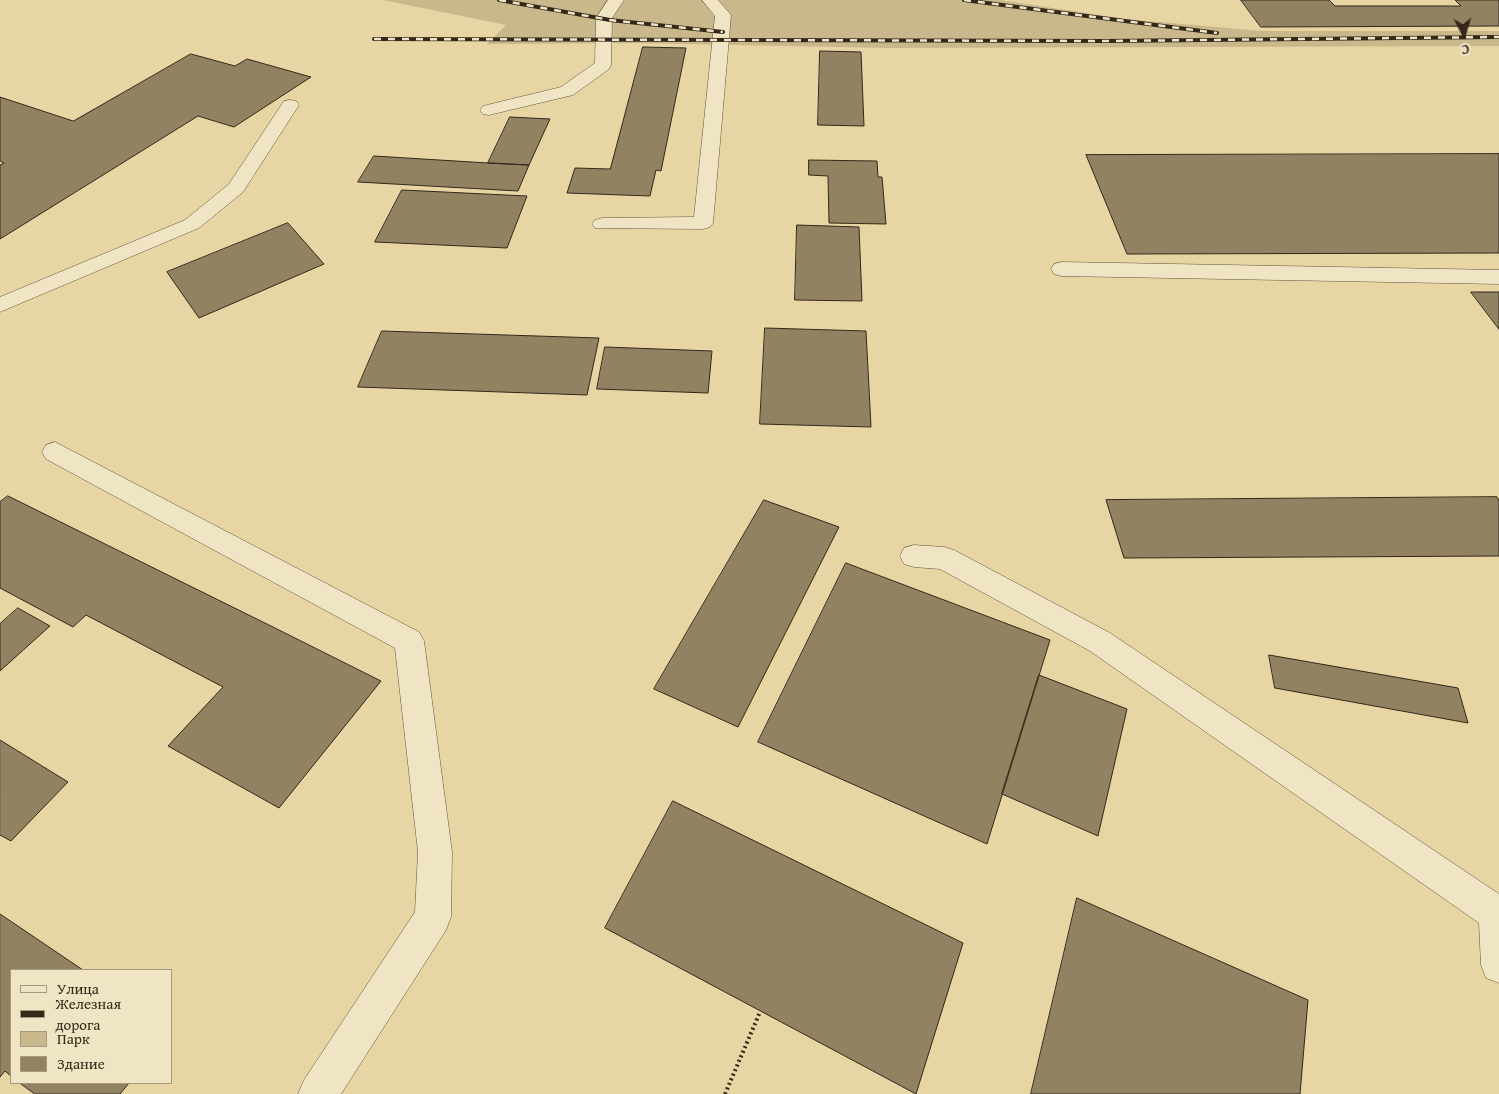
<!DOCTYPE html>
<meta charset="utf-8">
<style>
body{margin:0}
#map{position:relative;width:1499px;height:1094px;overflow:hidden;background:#e7d6a3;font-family:"Gentium Book Plus",serif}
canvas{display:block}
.legend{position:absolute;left:10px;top:969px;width:162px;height:115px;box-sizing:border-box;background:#efe4c3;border:1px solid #a4997f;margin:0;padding:6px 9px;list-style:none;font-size:15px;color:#33281a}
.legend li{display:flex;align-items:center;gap:10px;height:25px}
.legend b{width:25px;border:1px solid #a4997f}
.north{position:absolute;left:1439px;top:10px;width:50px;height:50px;-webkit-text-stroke:4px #efe4c3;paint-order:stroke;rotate:175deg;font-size:14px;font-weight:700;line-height:20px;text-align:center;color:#33281a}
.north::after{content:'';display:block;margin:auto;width:18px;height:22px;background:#33281a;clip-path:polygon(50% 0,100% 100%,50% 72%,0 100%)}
</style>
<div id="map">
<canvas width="1499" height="1094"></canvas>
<ul class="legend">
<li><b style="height:6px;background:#efe4c3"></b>Улица</li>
<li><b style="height:6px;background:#33281a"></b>Железная дорога</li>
<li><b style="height:14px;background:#c8b88c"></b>Парк</li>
<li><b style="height:14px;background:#918261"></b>Здание</li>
</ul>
<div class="north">С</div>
</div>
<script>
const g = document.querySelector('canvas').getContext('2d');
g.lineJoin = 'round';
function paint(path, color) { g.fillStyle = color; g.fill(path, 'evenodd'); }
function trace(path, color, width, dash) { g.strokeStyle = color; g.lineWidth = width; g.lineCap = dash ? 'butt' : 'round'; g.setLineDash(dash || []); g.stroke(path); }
const green = new Path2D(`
 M383,0H1000L1125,19L1262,31H1499V46L887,48L637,43L487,44L506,25Z`);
const building = new Path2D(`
 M1241,0H1329L1335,6H1461L1455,0H1499V26L1261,27Z
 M643,47L686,48L661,171L656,170L650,196L567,193L575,168L610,169Z
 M820,51L861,52L864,126L818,125Z
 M191,54L235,66L247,59L311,77L234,127L198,116L0,239V165L4,163L0,161V97L73,121Z
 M510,117L550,119L529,165L488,163Z
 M1499,154V253L1127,254L1086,155Z
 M374,156L488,163L529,165L518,191L358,182Z
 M809,160L877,161L878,177H882L886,224L829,223L828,176L809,175Z
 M402,190L527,196L507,248L375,242Z
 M288,223L324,264L199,318L167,272Z
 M797,225L859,227L862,301L795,300Z
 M1471,292H1499V329Z
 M765,328L866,331L871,427L760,424Z
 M382,331L599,338L587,395L358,387Z
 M605,347L712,351L708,393L597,389Z
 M8,496L277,629L381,681L279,808L168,746L223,687L86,615L73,627L0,588V502Z
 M1497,497L1499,501V556L1124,558L1106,500Z
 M764,500L839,527L738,727L654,689Z
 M846,563L1050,640L987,844L758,742Z
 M18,608L50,626L0,671V624Z
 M1269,655L1458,688L1468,723L1275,688Z
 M1039,675L1127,709L1098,836L1002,794Z
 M0,740L68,782L11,841L0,835Z
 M673,801L963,943L916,1094L605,928Z
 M1077,898L1308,1000L1300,1094H1031Z
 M0,914L83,970H11V1076L5,1071L0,1077Z
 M20,1083H129L120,1094H35Z`);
const path = new Path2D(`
 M725,1094L760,1012`);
const minor = new Path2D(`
 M608,0H624L612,18L611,65L609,69L573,95L489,115L483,114L480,110L483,106L561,87L595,63L596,18Z
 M702,0H718L731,15L713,223L710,227L703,229L595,228L592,224L595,220L602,218L694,217L715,16Z
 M290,100L296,101L299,105L243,192L199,228L0,312V297L185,220L229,184L284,101Z
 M1062,262L1499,270V284L1062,276L1054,274L1051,269L1054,264Z
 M55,442L419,632L424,641L452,852L451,917L446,930L341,1094H298L304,1080L415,912L418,852L395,648L46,459L42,452L46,445Z
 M914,545L944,547L954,550L1110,633L1499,894V983L1486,978L1481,965L1479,923L1090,651L940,569L914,567L904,564L900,556L904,548Z`);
const rail = new Path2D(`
 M499,0L610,20L723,32
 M964,0L1217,33
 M374,39L1106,41L1499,37`);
paint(green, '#c8b88c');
paint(building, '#918261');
trace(building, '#33281a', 1);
trace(minor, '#60543c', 1);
trace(path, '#33281a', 4, [2, 3]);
paint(minor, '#efe4c3');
trace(rail, '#33281a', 4);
trace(rail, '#efe4c3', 2.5, [7]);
</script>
